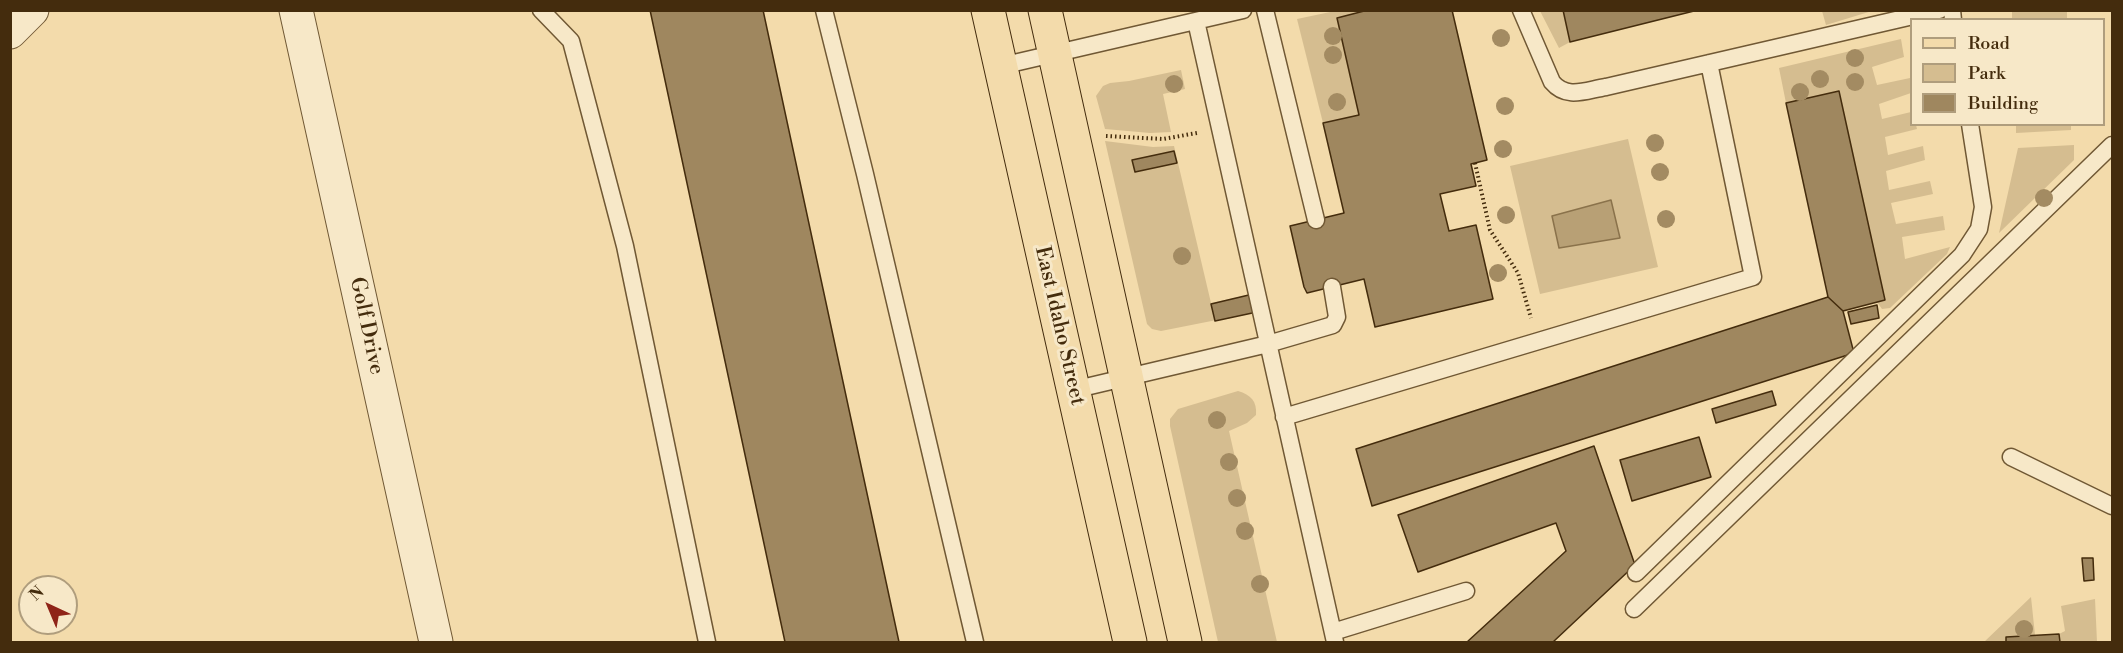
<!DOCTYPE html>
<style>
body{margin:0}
#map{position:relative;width:2123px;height:653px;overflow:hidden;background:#f3dbab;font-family:"Libre Bodoni",serif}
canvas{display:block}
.frame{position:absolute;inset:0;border:12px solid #442c0d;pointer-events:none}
.legend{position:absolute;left:1910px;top:18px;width:195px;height:108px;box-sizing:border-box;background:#f7e8c8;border:2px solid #af9d7d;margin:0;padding:8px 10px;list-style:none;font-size:18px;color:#442c0d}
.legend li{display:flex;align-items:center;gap:12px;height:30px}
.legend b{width:30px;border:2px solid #af9d7d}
.north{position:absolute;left:18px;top:575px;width:60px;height:60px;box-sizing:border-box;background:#f7e8c8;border:2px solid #af9d7d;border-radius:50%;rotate:316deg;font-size:16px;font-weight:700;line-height:24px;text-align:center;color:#442c0d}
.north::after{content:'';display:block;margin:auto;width:21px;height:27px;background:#8f2418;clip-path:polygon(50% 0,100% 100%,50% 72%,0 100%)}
</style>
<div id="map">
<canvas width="2123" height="653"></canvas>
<div class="frame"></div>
<ul class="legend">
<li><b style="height:8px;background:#f3dbab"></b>Road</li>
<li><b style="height:16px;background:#d5bd90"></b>Park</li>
<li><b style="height:16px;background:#9f875f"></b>Building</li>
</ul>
<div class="north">N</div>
</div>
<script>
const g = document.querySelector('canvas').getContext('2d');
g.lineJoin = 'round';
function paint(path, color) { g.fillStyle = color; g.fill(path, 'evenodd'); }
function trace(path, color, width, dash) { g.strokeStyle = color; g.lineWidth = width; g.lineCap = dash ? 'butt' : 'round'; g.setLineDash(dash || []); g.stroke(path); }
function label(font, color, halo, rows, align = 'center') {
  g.font = font + ' "Libre Bodoni",serif'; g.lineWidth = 6; g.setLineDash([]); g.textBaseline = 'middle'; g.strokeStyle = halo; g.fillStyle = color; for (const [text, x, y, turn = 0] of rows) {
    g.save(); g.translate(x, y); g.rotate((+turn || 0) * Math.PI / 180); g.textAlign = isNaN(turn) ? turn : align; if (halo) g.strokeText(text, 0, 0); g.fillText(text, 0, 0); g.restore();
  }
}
const green = new Path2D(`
 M1335,11H1368L1337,18L1359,115L1323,123L1297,19Z
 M1540,11H1563L1570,42L1559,48Z
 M1822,11V10L1872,11L1826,25Z
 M2012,11H2067V19H2012Z
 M1901,39L1904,57L1872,67L1877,85L1910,78L1911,93L1879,104L1882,119L1911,112L1912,124L1916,125L1917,129L1885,137L1888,155L1923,146L1925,160L1886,171L1889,190L1930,181L1933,194L1891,203L1896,224L1943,216L1945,230L1902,237L1905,259L1950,247L1947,254L1890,308L1882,309L1877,302L1885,300L1839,92L1786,103L1779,68Z
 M1181,70L1185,89L1163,94L1171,132L1150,133L1105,129L1096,96L1103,86L1110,83L1129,81Z
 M2016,125H2071V130L2016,133Z
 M1628,139L1658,267L1540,294L1510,166Z
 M1105,141L1153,147L1174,146L1211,303L1253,294L1257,312L1161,331L1152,329L1147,324Z
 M2074,145V160L1999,233L2018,148Z
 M1238,391C1251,395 1257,401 1256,415L1247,423L1229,431L1277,642H1218L1170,426V419L1178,409Z
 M2031,597L2035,635L2059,634L2065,631L2061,606L2095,599L2097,642H1984Z`);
const water = new Path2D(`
 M1611,200L1620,238L1559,248L1552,216Z`);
const building = new Path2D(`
 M650,10H763L899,642H785Z
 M1368,10H1452L1487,160L1471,164L1476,186L1440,194L1449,231L1476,225L1493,299L1375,327L1364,279L1307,293L1304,287L1290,226L1344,213L1323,123L1359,115L1337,18Z
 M1563,10H1698L1570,42Z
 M1839,91L1885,300L1843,311L1828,297L1786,103Z
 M1174,151L1177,163L1135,172L1132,160Z
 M1253,294L1257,312L1215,321L1211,304Z
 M1828,297L1843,311L1854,353L1372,506L1356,449Z
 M1877,305L1879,318L1851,324L1848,312Z
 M1772,391L1776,405L1716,423L1712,409Z
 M1699,437L1711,477L1632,501L1620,460Z
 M1594,446L1635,565L1553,642H1467L1566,551L1556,523L1418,572L1398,515Z
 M2082,558H2093L2094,580L2084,581Z
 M2059,634L2060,642H2006V637Z`);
const path = new Path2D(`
 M1106,136L1163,139L1197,133
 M1475,163L1490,230L1518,273L1531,318`);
const lane = new Path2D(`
 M541,10L571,41L625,246L707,642
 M824,10L865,174L975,642
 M1265,10L1316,220
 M1521,10L1552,82C1567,100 1586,90 1606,87L1939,10
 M1952,10L1953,20
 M1196,21L1335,642
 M1001,66L1243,10
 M1073,390L1268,344L1333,325L1337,317L1332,287
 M1284,417L1753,277L1709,63
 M2011,457L2112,506
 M1636,573L1962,255L1979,229L1983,207L1970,124
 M1634,609L2112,145
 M1333,632L1466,591`);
const street = new Path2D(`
 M296,10L436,642
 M10,32L32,10`);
const primary = new Path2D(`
 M988,10L1130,642
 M1045,10L1185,642`);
const trees = [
 [1333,36],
 [1501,38],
 [1333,55],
 [1855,58],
 [1820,79],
 [1855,82],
 [1174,84],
 [1800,92],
 [1337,102],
 [1505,106],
 [1655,143],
 [1503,149],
 [1660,172],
 [2044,198],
 [1506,215],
 [1666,219],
 [1182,256],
 [1498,273],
 [1217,420],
 [1229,462],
 [1237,498],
 [1245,531],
 [1260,584],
 [2024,629]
];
const streetNames = [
 ["Golf Drive",366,326,78],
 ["East Idaho Street",1059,326,77]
];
paint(green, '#d5bd90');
paint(water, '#b8a075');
trace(water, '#8a724b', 1.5);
paint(building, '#9f875f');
trace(building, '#442c0d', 1.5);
trace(lane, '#705834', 19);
trace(street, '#705834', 35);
trace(primary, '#442c0d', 35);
trace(path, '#442c0d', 4, [1.5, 3]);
trace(lane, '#f7e8c8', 16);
trace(street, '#f7e8c8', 33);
trace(primary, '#f3dbab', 33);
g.fillStyle = '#a38b62';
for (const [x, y] of trees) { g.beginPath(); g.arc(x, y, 9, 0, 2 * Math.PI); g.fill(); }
label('21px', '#442c0d', '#f7e8c8', streetNames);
</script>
